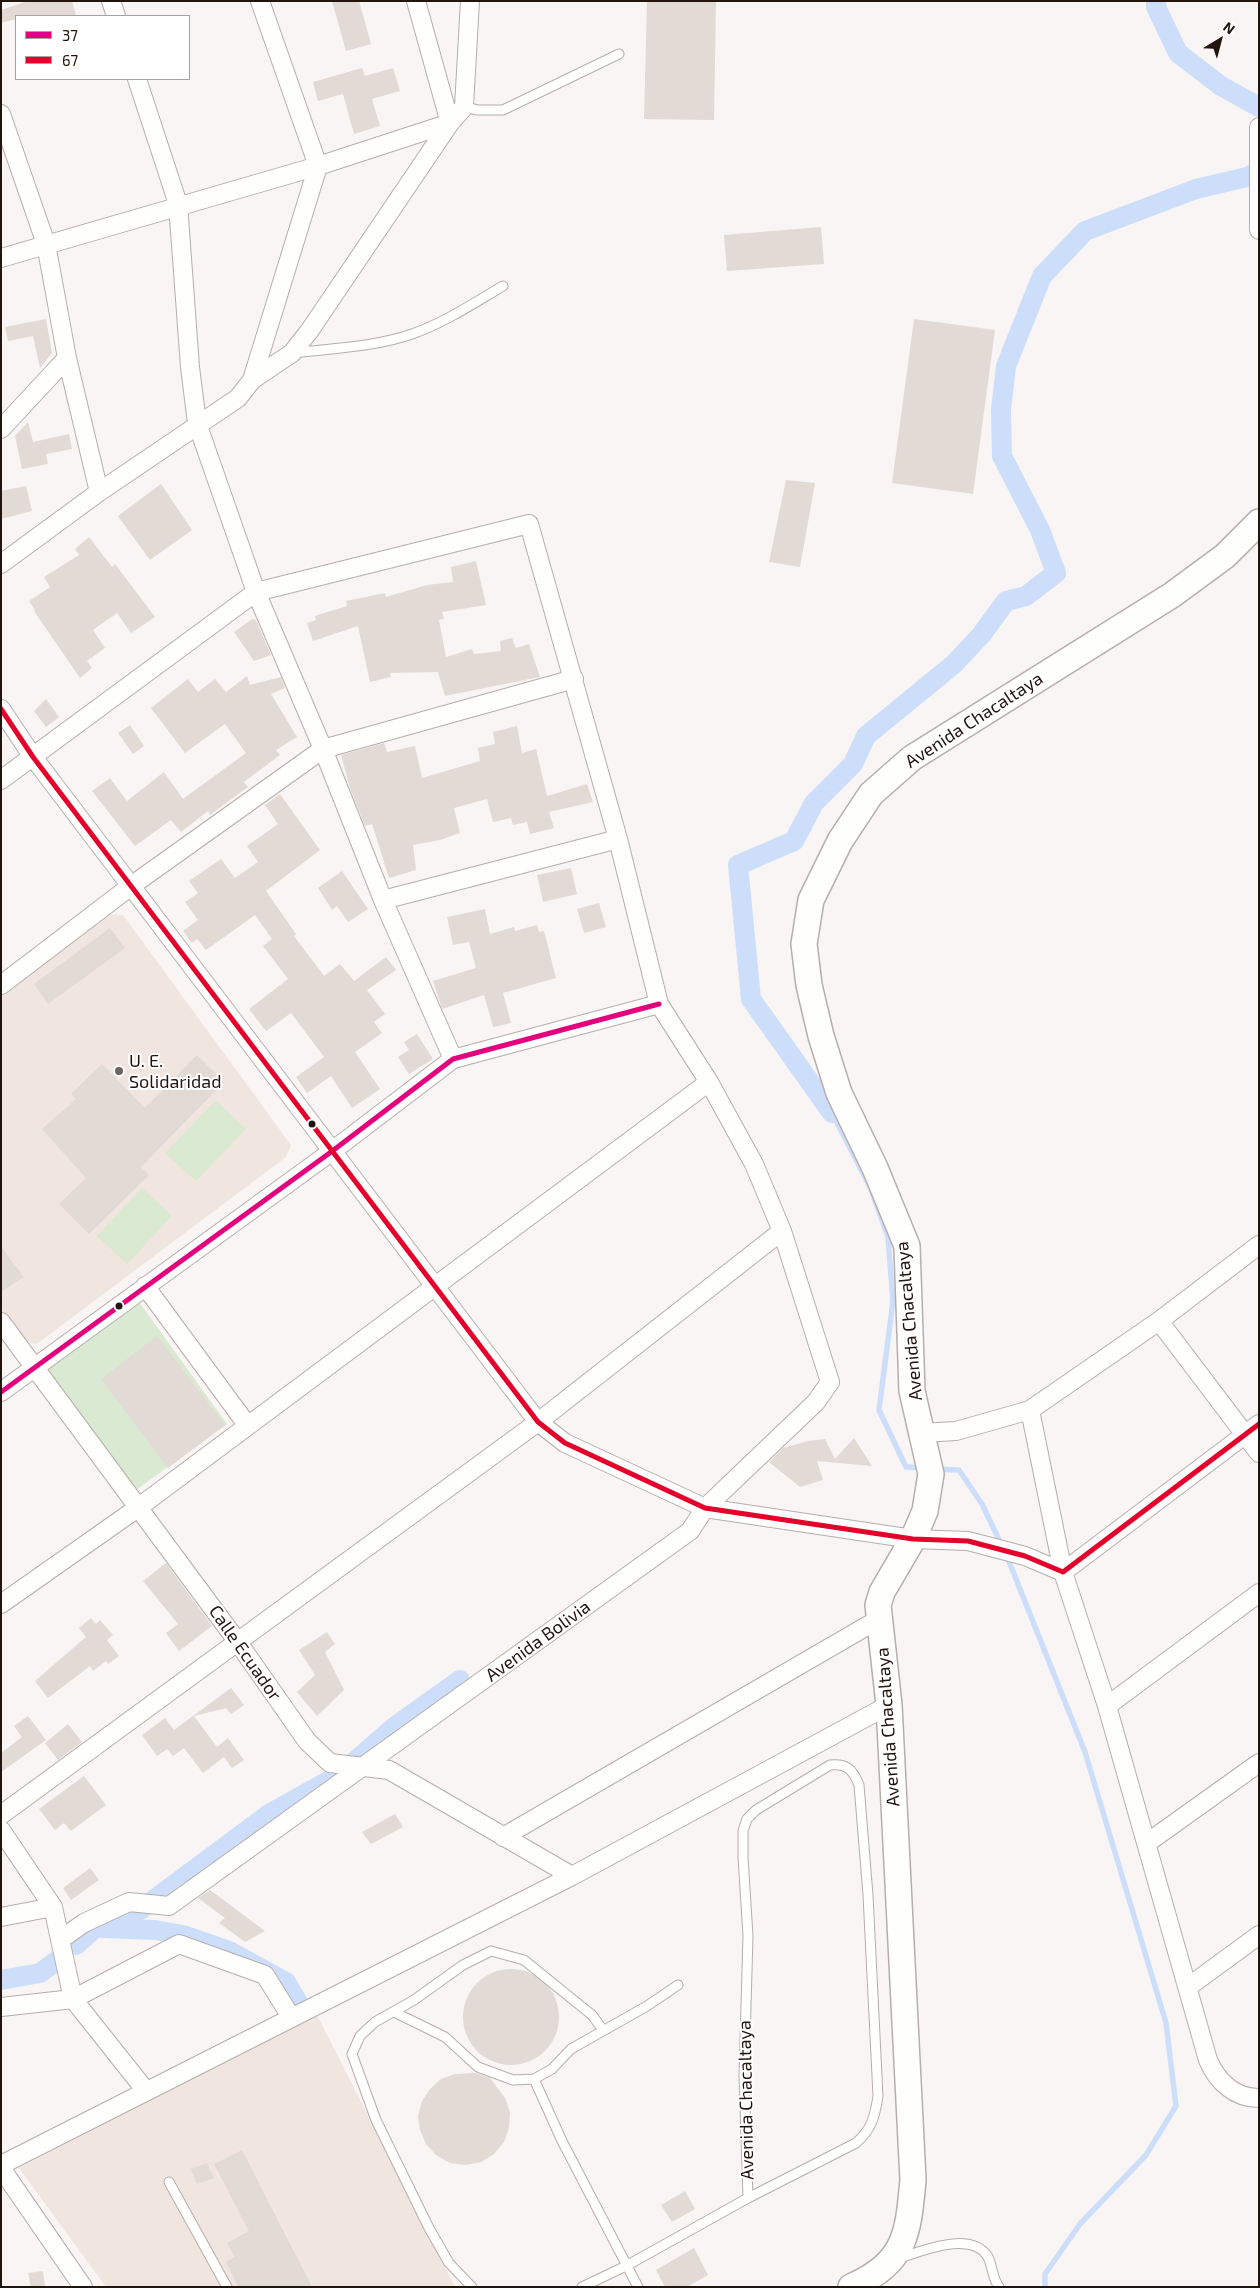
<!DOCTYPE html>
<style>
body{margin:0}
#map{position:relative;width:1260px;height:2288px;overflow:hidden;background:#f9f5f4;font-family:"Exo 2",sans-serif}
canvas{display:block}
.frame{position:absolute;inset:0;border:2px solid #22150f;pointer-events:none}
.legend{position:absolute;left:15px;top:15px;width:175px;height:65px;box-sizing:border-box;background:#fff;border:1px solid #a7a19f;margin:0;padding:6px 9px;list-style:none;font-size:15px;color:#22150f}
.legend li{display:flex;align-items:center;gap:10px;height:25px}
.legend b{width:25px;border:1px solid #a7a19f}
.north{position:absolute;left:1195px;top:15px;width:50px;height:50px;-webkit-text-stroke:4px #fff;paint-order:stroke;rotate:37deg;font-size:14px;font-weight:700;line-height:20px;text-align:center;color:#22150f}
.north::after{content:'';display:block;margin:auto;width:18px;height:22px;background:#22150f;clip-path:polygon(50% 0,100% 100%,50% 72%,0 100%)}
</style>
<div id="map">
<canvas width="1260" height="2288"></canvas>
<div class="frame"></div>
<ul class="legend">
<li><b style="height:6px;background:#e5007d"></b>37</li>
<li><b style="height:6px;background:#e4002b"></b>67</li>
</ul>
<div class="north">N</div>
</div>
<script>
const g = document.querySelector('canvas').getContext('2d');
g.lineJoin = 'round';
function paint(path, color) { g.fillStyle = color; g.fill(path, 'evenodd'); }
function trace(path, color, width, dash) { g.strokeStyle = color; g.lineWidth = width; g.lineCap = dash ? 'butt' : 'round'; g.setLineDash(dash || []); g.stroke(path); }
function label(font, color, halo, rows, align = 'center') {
  g.font = font + ' "Exo 2",sans-serif'; g.lineWidth = 4; g.setLineDash([]); g.textBaseline = 'middle'; g.strokeStyle = halo; g.fillStyle = color; for (const [text, x, y, turn = 0] of rows) {
    g.save(); g.translate(x, y); g.rotate((+turn || 0) * Math.PI / 180); g.textAlign = isNaN(turn) ? turn : align; if (halo) g.strokeText(text, 0, 0); g.fillText(text, 0, 0); g.restore();
  }
}
const built = new Path2D(`
 M111,914L123,915L291,1145L286,1157L37,1344L26,1342L1,1309V996Z
 M316,2013L455,2287H106L19,2168Z`);
const green = new Path2D(`
 M216,1100L246,1129L196,1181L165,1153Z
 M142,1188L172,1216L127,1264L97,1236Z
 M139,1302L227,1424L136,1490L47,1368Z`);
const stream = new Path2D(`
 M832,1113L871,1189L888,1237L893,1301L879,1410L906,1467L924,1468
 M935,1469L959,1470L982,1504L1002,1546
 M1006,1554L1085,1752L1166,2023L1176,2106L1146,2155L1080,2224L1045,2274V2287`);
const canal = new Path2D(`
 M1156,1V7L1178,53L1221,86L1259,107
 M832,1113L751,999L738,865L794,841L814,803L853,764L866,736L954,664L982,634L1006,601L1026,596L1056,573L1040,530L1002,456L1001,410L1006,366L1042,276L1085,231L1196,189L1247,177L1259,171
 M103,1928L155,1930L183,1935L229,1951L286,1982L303,2011
 M76,1945L96,1927L140,1910L269,1814L339,1775L393,1728L460,1680
 M1,1980L40,1973L59,1959`);
const building = new Path2D(`
 M28,1H72L76,16H16V19L1,23V10Z
 M332,1H359L371,44L346,51Z
 M647,1H716L714,120L644,119Z
 M362,68L365,76L393,68L400,91L372,99L380,126L354,134L343,94L318,101L313,82Z
 M821,227L824,264L727,271L724,235Z
 M46,319L52,353L40,368L33,336L8,341L5,327Z
 M914,319L995,330L973,494L892,483Z
 M28,422L33,442L69,434L72,449L46,454L48,464L22,469L15,436Z
 M786,480L815,483L800,567L769,562Z
 M161,484L192,530L150,560L118,516Z
 M26,486L32,511L1,519V491Z
 M89,537L112,567L115,564L155,617L131,633L117,613L93,630L105,648L87,661L92,668L80,678L34,611L35,610L29,601L50,587L44,577L79,555L75,549Z
 M476,561L486,605L442,612L444,619L439,620L446,657L472,649L474,654L501,651L500,641L512,638L516,648L529,644L540,677L445,696L438,672L390,673L391,677L370,682L358,626L313,641L307,623L316,620L315,616L347,606L346,601L385,593L386,597L427,585L453,582L451,567Z
 M252,619L256,620L271,655L254,661L234,632Z
 M247,676L250,685L281,677L285,688L271,694L297,737L276,750L280,755L244,782L248,787L210,815L208,811L181,832L171,820L135,846L92,791L110,778L127,801L164,772L183,799L246,753L225,724L185,753L151,708L188,679L198,692L215,679L226,692Z
 M46,699L59,717L46,727L34,711Z
 M130,725L144,746L133,754L118,733Z
 M517,726L522,753L536,749L547,796L587,784L593,802L549,812L554,828L530,834L527,822L513,825L511,818L493,822L487,799L454,808L460,833L440,840L413,845L416,870L389,878L372,824L365,826L351,791L341,755L384,743L387,752L415,746L422,778L480,761L478,748L495,744L493,732Z
 M280,794L320,850L266,891L296,934L294,936L324,976L340,964L354,981L386,957L396,970L367,990L385,1014L374,1022L382,1033L355,1052L380,1089L352,1108L331,1076L307,1093L296,1077L324,1057L291,1013L266,1031L249,1009L288,979L263,946L272,939L255,915L206,950L197,939L192,943L183,931L198,920L185,902L198,893L189,881L221,859L235,878L258,862L247,846L278,824L265,805Z
 M571,868L577,894L543,902L537,875Z
 M342,871L368,909L348,922L337,906L332,910L318,888Z
 M599,903L606,927L584,933L577,909Z
 M485,909L490,934L514,927L515,931L537,925L539,932L544,931L556,978L503,993L511,1023L493,1027L484,995L442,1009L433,981L476,968L469,942L453,945L447,917Z
 M110,928L125,948L48,1004L34,984Z
 M417,1034L433,1059L409,1074L398,1057L409,1050L404,1042Z
 M197,1055L224,1082L141,1167L149,1175L89,1234L59,1204L86,1178L42,1129L76,1099L71,1094L102,1064L145,1108Z
 M1,1247L24,1277L1,1292Z
 M157,1336L225,1425L168,1468L101,1379Z
 M854,1438L872,1466L817,1461L823,1480L800,1487L769,1462L783,1448L808,1441L825,1439L835,1459Z
 M166,1563L212,1626L179,1651L166,1633L178,1624L143,1581Z
 M91,1618L96,1624L100,1620L113,1635L107,1640L119,1656L108,1664L106,1661L93,1671L90,1666L48,1698L35,1681L86,1637L79,1628Z
 M327,1632L335,1644L325,1652L344,1690L317,1716L297,1692L315,1675L299,1650Z
 M231,1688L244,1705L231,1714L226,1708L194,1716L217,1747L228,1738L244,1760L232,1768L224,1757L203,1773L184,1748L173,1756L167,1749L157,1756L142,1735L165,1718L174,1730Z
 M28,1716L46,1740L1,1772V1753L22,1737L14,1726Z
 M68,1724L82,1742L58,1760L45,1743Z
 M84,1776L106,1805L71,1831L64,1823L55,1830L39,1809Z
 M395,1814L403,1827L371,1844L362,1832Z
 M90,1868L99,1880L71,1900L63,1888Z
 M210,1890L265,1931L245,1942L219,1923L225,1918L198,1898Z
 M463 2017a48 48 0 1 1 96 0a48 48 0 1 1-96 0Z
 M476,2073L490,2078L505,2098L510,2112L509,2128L504,2142L494,2154L481,2162L466,2165L450,2163L436,2155L426,2144L420,2130L418,2116L422,2101L430,2089L441,2079L455,2074Z
 M242,2150L312,2287H238L226,2262L235,2257L227,2243L249,2231L214,2164Z
 M207,2163L214,2178L197,2184L191,2169Z
 M685,2191L695,2209L672,2222L661,2205Z
 M694,2248L708,2275L687,2287H665L656,2270Z
 M43,2271L45,2287H31L28,2273Z`);
const lane = new Path2D(`
 M464,107L478,110H503L619,54
 M294,353C333,348 375,347 412,334C444,323 474,303 503,286
 M394,2012L445,2037L478,2067L513,2080L534,2079L552,2069L571,2049L647,2006L678,1985
 M534,2079L562,2141L638,2287
 M169,2182L227,2287
 M899,2258C923,2251 971,2230 988,2257C993,2267 992,2278 999,2287
 M472,2287L449,2263L429,2228L376,2120L352,2054L360,2036L375,2022L414,2000L463,1965L491,1951L524,1960L592,2015L603,2030
 M582,2287L626,2266L748,2198L856,2143C872,2129 875,2116 878,2096L868,1895L859,1785C853,1770 847,1763 830,1765L756,1810L747,1819L743,1831V1857L748,1936L744,2076L748,2198`);
const street = new Path2D(`
 M111,1L116,16
 M416,1L450,123
 M137,79L178,204L190,367L197,423L256,592L323,749L383,900L453,1059
 M1,114L46,244L67,358L99,492
 M1259,127V230
 M1,258L318,166L450,123
 M252,380L292,353L310,330L450,123L464,107L470,1
 M1,429L67,358
 M1,564L99,492L238,398L252,380L318,166L260,1
 M1,709L33,757L538,1422L565,1443L705,1508L913,1539L968,1541L1025,1556L1063,1572L1259,1424
 M1,780L256,592L529,524L618,839L659,1004L709,1082L754,1164L782,1231L830,1382L816,1402L705,1508L690,1531L169,1906L129,1902L84,1923L60,1940
 M383,900L618,839
 M1,985L131,886L323,749L574,679
 M145,1286L248,1426
 M1159,1321L1259,1453
 M1,1322L237,1641L307,1741L330,1763L389,1770L572,1876
 M1,1392L331,1152L453,1059L659,1004
 M1030,1410L1063,1572L1107,1706L1208,2060C1217,2081 1234,2098 1259,2098
 M922,1433L956,1431L1030,1410L1159,1321L1259,1245
 M1,1604L139,1507L709,1082
 M1107,1706L1259,1593
 M1,1815L538,1422L782,1231
 M1,1830L53,1907L73,1999L146,2091
 M503,1837L879,1619
 M1147,1843L1259,1763
 M1,1917L53,1907
 M1188,1987L1259,1935
 M1,2007L73,1999L179,1944L265,1975L291,2017
 M1,2165L572,1876L889,1705
 M1,2168L83,2287`);
const secondary = new Path2D(`
 M851,2287C906,2262 908,2235 913,2180L889,1705L878,1605L882,1592L913,1539L925,1511L931,1474L912,1391L907,1246L875,1168L839,1093L821,1036L809,985L804,944L811,900L840,841L871,794L912,758L1172,595L1225,556L1259,522`);
const bus1 = new Path2D(`
 M1,1392L331,1152L453,1059L659,1004`);
const bus2 = new Path2D(`
 M1,709L33,757L538,1422L565,1443L705,1508L913,1539L968,1541L1025,1556L1063,1572L1259,1424`);
const markers = [
 [119,1071,5,"#6d635f"],
 [312,1124,4.5,"#22150f"],
 [119,1306,4.5,"#22150f"]
];
const streetNames = [
 ["Avenida Chacaltaya",974,720,-33],
 ["Avenida Chacaltaya",909,1321,-95],
 ["Avenida Bolivia",538,1641,-36],
 ["Calle Ecuador",245,1653,55],
 ["Avenida Chacaltaya",888,1727,-94],
 ["Avenida Chacaltaya",746,2100,-91]
];
const poiNames = [
 ["U. E.",129,1061],
 ["Solidaridad",129,1082]
];
paint(built, '#f1e5e0');
paint(green, '#dae9d1');
trace(stream, '#cddefa', 5.5);
trace(canal, '#cddefa', 20);
paint(building, '#e1dad5');
trace(lane, '#b6aeab', 11);
trace(street, '#b6aeab', 20);
trace(secondary, '#b6aeab', 28);
trace(lane, '#fefefd', 9);
trace(street, '#fefefd', 18);
trace(secondary, '#fefefd', 25);
trace(bus1, '#e5007d', 5);
trace(bus2, '#e4002b', 5);
for (const [x, y, r, color] of markers) { const dot = new Path2D(); dot.arc(x, y, r, 0, 2 * Math.PI); g.fillStyle = color; g.fill(dot); trace(dot, '#fff', 2); }
label('18px', '#22150f', '#fff', streetNames);
label('18px', '#22150f', '#fff', poiNames, 'left');
</script>
